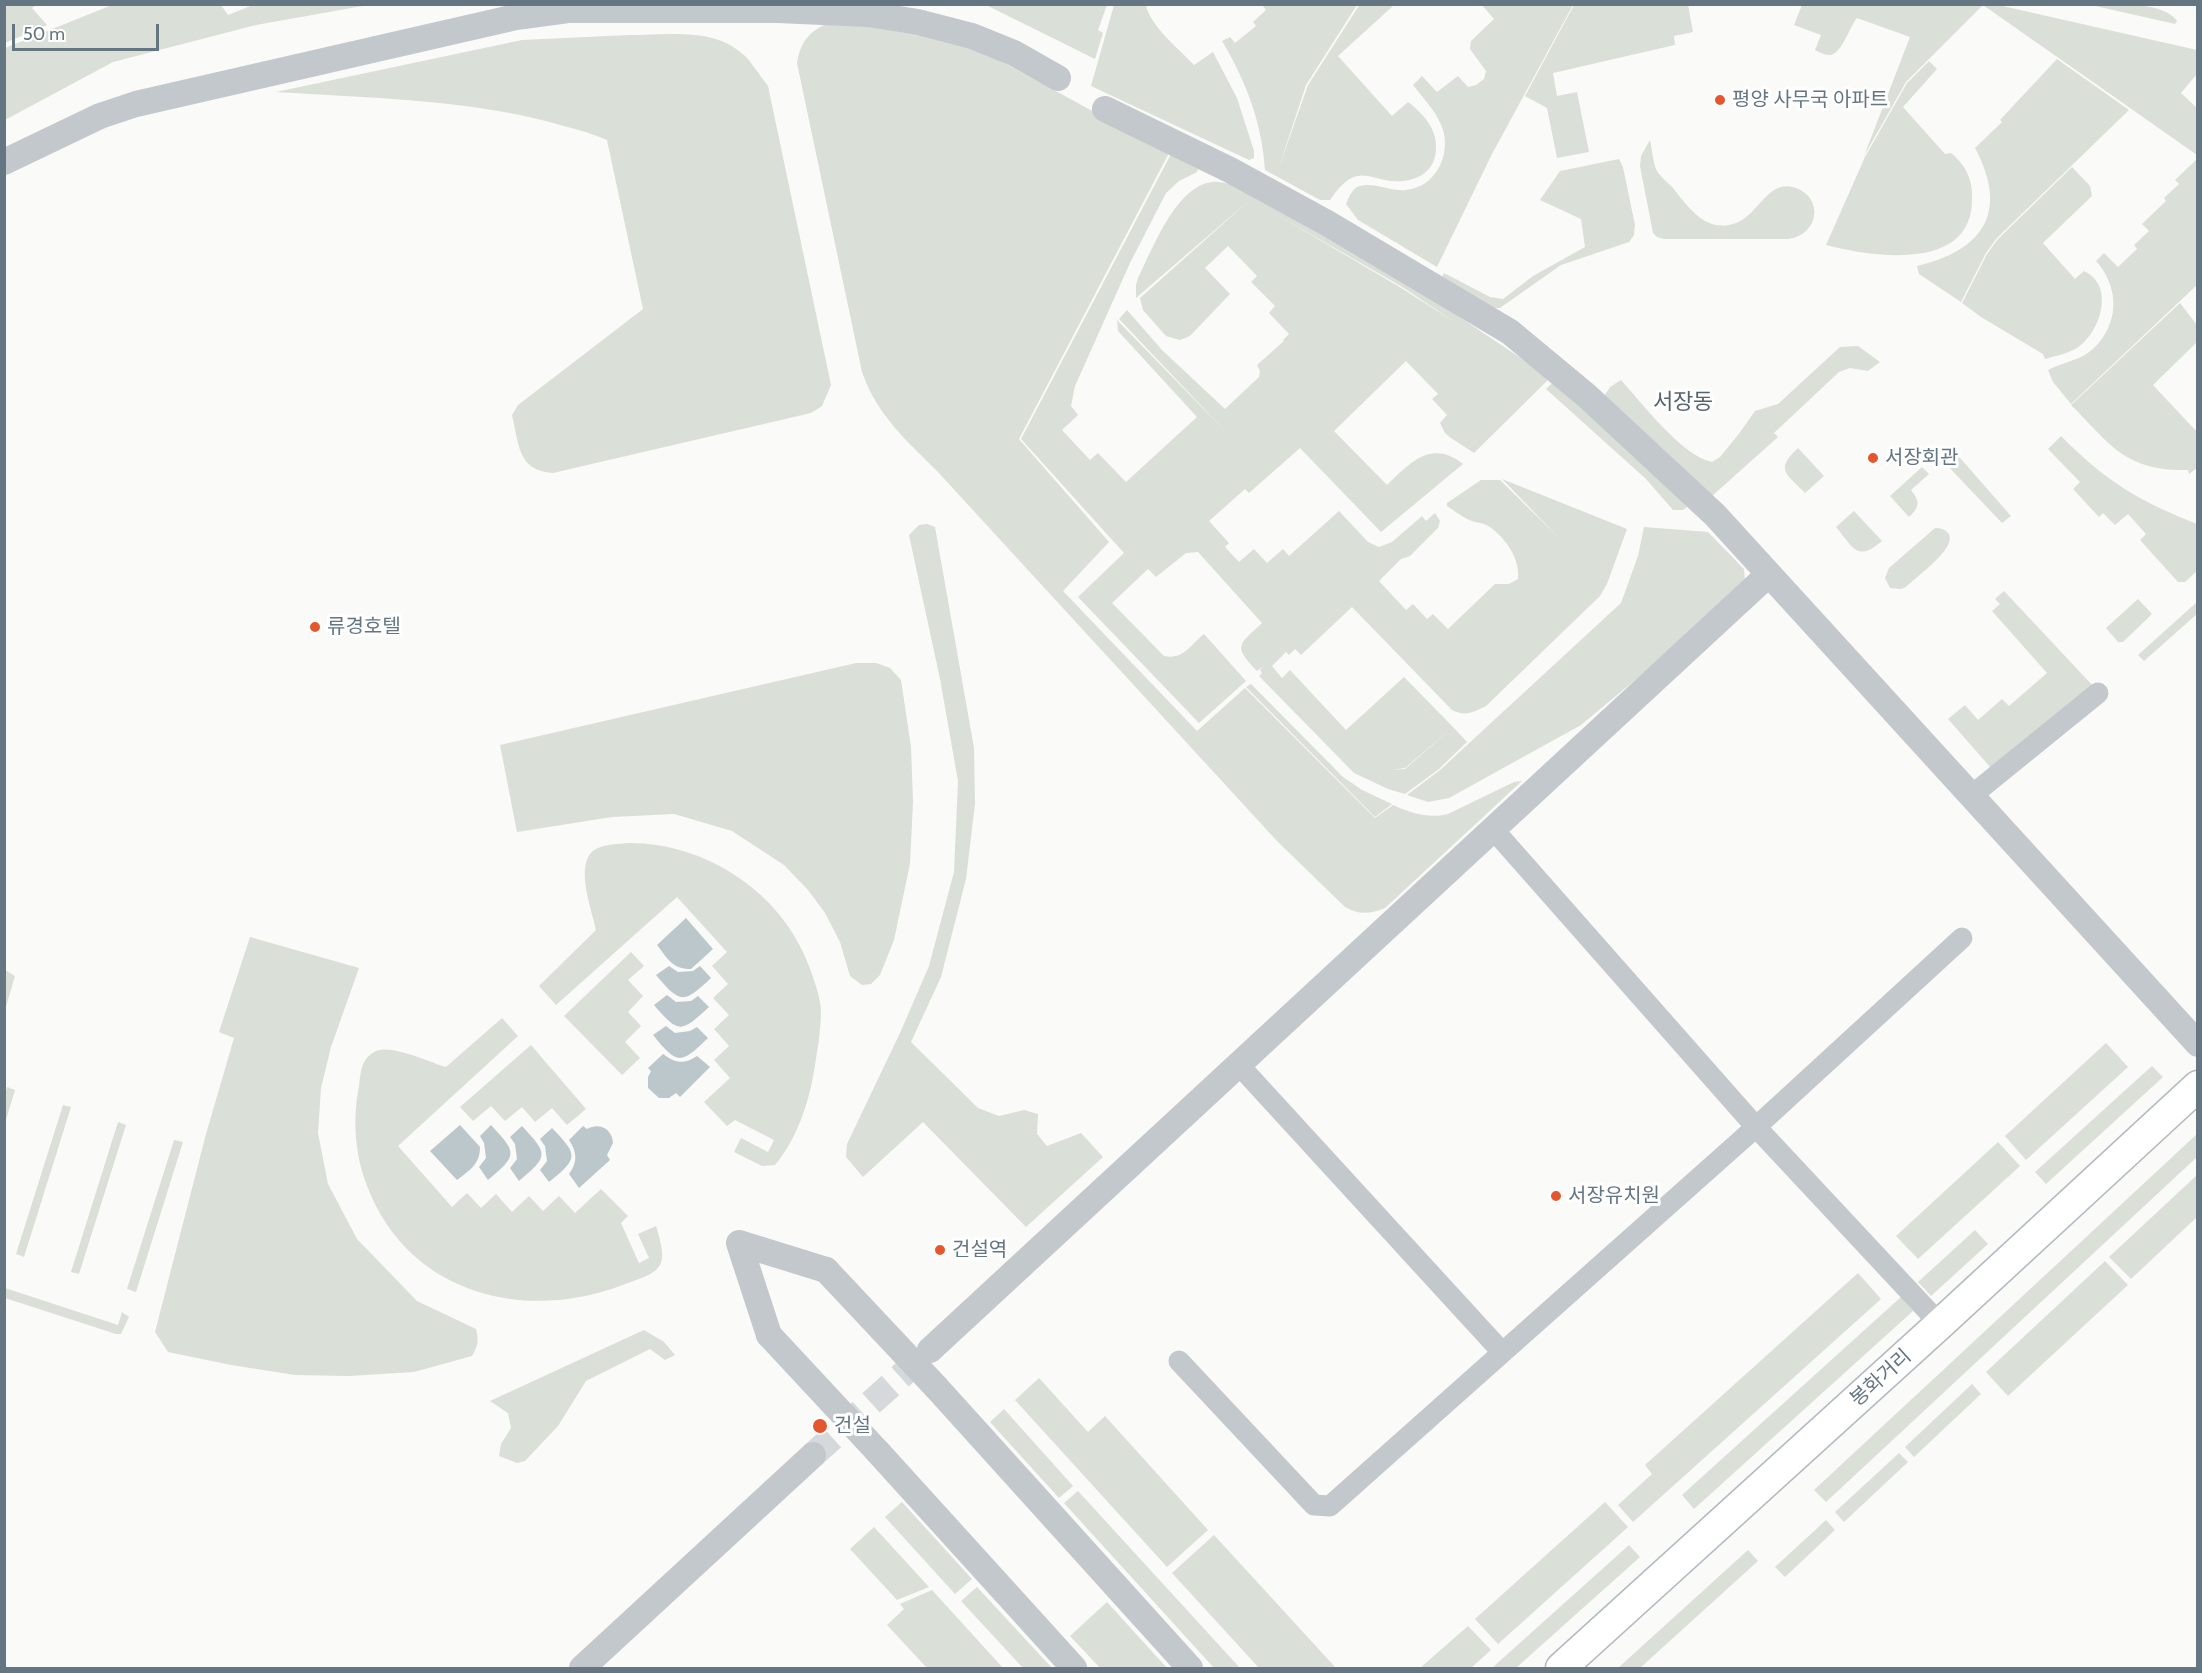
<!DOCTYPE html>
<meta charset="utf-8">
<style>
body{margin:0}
#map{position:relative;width:2202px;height:1673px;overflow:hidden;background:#fafaf8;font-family:Cabin,sans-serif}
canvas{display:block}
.frame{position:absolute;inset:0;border:6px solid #657683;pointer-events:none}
.scale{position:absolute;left:12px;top:24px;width:147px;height:27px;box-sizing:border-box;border:3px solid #657683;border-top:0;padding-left:8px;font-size:18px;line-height:21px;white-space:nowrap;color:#657683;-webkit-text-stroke:4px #fff;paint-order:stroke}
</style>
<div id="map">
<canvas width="2202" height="1673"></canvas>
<div class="frame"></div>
<div class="scale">50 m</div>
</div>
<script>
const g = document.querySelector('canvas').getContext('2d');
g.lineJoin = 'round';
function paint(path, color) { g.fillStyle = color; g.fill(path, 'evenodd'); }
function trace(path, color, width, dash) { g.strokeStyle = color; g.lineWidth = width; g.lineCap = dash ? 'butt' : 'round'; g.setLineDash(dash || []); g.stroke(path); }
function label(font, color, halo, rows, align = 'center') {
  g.font = font + ' Cabin,"Noto Sans KR",sans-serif'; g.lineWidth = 6; g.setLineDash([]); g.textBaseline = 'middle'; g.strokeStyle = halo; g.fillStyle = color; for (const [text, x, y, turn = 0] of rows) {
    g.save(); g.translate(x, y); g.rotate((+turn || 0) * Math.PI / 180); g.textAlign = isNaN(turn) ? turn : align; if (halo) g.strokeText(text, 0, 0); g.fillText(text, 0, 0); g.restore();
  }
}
const green = new Path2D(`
 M5,4L36,5L32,8L47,25L5,43Z
 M112,5H221L228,15L253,5H368L256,25L113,62L5,120V48Z
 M986,5H1107L1098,30L1103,33L1095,59Z
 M1114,5H1146C1150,26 1179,49 1194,65L1213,52L1237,98L1254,151V158L1249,160L1091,86Z
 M1262,5H1357L1306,85L1278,170L1308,85L1360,4L1394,5L1338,56L1392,116L1408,102C1422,113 1437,128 1436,148C1436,176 1409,185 1385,180C1376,178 1366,174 1357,176C1345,179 1337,190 1330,200H1320L1265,170C1262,123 1246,81 1222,41L1230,37L1235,43L1256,26L1253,22L1266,10Z
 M1482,5H1573L1492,154L1437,267L1358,220L1346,204C1349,197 1352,188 1360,186C1375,182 1391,192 1406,190C1436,187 1452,154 1442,127C1436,111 1423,98 1413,85L1422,76L1437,92L1458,76L1468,87L1476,85L1484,79L1486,71L1470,49L1471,41L1494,19Z
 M1574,5H1688L1693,32L1674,36L1675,45L1553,73L1557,96L1577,92L1589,152L1557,158L1547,108L1525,96Z
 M1802,5H1998L2197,50V74L2181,93L2197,108V155L1983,5L1906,82L1864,156L1910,37L1857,18C1850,26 1841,56 1829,55C1825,55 1819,52 1815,50L1821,35L1794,25Z
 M2091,5C2112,4 2164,1 2177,21L2175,24Z
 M833,21L968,43L1169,153L1019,439L1109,542L1063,591L1197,731L1245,688L1375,818L1393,805C1411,813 1429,819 1448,814L1514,782L1522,781L1385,908C1371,914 1359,915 1345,907L1277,841L937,471C906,440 877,415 862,372L797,63C801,39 811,30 833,21Z
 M629,35C669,35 718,26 748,59C755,68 761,77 768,86L831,385L822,406L811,413L553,473C517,471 519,443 512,415L518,405L643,309L607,140C589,132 570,128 550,122C461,99 368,98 276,92L522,40Z
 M2057,59L2129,110L1997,238L1986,253L1961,302L1919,274L1917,266C1984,250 2009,212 1975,148L2002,122L2000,120Z
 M1929,61L1937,69L1903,107L1945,154L1951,153C1967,166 1973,181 1972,201C1971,272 1871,257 1826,245L1865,157L1907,83Z
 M1650,140C1652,148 1653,164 1657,171C1661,177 1668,183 1673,188C1689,208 1706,234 1736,223C1758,216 1768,178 1796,188C1824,198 1819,235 1788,239H1664L1657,237L1653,233L1640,166L1641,156Z
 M1171,154L1198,169L1197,172L1179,181L1166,193L1130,263L1075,386L1071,406L1078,415L1062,430L1090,460L1098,453L1126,482L1197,417L1118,331L1117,320L1227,433L1119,319L1127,310L1162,350L1225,409L1259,377L1260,371L1257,365L1284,341L1283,340L1289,334L1269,313L1275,306L1251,282L1257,276L1228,246L1205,268L1230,294L1190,336L1180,340L1166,336L1143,310L1140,298L1251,199L1136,298V285L1138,278C1153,249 1175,187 1212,182C1223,181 1234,186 1244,189L1409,283L1537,369L1549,379L1474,453L1451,438L1445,433L1440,423L1447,415L1432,399L1438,394L1406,361L1334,431L1387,485C1410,463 1431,439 1463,464L1381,532L1300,448L1249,493L1245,489L1209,521L1229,543L1225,547L1239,562L1254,549L1267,563L1283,549L1289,556L1339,511L1368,542L1379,547L1392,542L1422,516L1426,521L1435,513L1440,521L1438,528L1410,556L1401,559L1379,581L1406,610L1413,604L1427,619L1433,614L1448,629L1495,584H1509L1518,579C1520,558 1506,539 1490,527C1484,523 1478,523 1472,521C1463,518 1455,511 1447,506V503L1481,480H1500L1559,538L1502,479L1627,529L1607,584L1600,596L1486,706C1474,712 1465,717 1452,710L1352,607L1301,655L1295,649L1289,655L1286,652L1272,666L1282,678L1290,670L1346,730L1404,677L1453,727L1405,768L1391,770L1405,769L1453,727L1467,742L1439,769L1405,794L1388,789L1354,773L1259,676L1262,673L1260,670L1264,666L1257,671C1232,645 1239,645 1262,623L1198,552L1186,553L1156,577L1148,569L1112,603L1164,656C1184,660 1190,645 1204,634L1246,681L1199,723L1078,597L1124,553L1021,439ZM1274,213L1404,288L1456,323L1403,289Z
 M1619,159L1623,167L1635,225L1634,235L1629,242L1561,265L1500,308H1494L1440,281L1444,273L1490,297L1503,299L1533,276L1585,247L1581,219L1540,200L1560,171Z
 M2197,159V285L2071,404L2053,382L2048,370C2063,362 2082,360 2094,348C2120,323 2119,286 2096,261L2104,253L2118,267L2137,249L2134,245L2149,231L2142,224L2166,201L2164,198L2179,184L2175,180Z
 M2072,167L2090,186L2092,196L2043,243L2075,279L2084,271C2116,286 2100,333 2077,348C2067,354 2055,356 2045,359L2043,354L1981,317L1962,303L1987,254L1998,239Z
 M2180,303L2197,325V342L2153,385L2197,432V468L2189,474L2188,470C2125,471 2112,446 2071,405Z
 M1858,346L1880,362L1868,371L1850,368L1839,372L1774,433L1778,437L1712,496L1662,448L1603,398L1610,387L1621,380C1642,403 1682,456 1712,462L1720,457L1738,435L1755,411L1778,404L1840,347Z
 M1553,382L1647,463L1687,507L1683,510H1673L1646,479L1546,389Z
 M2061,436C2105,481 2139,501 2197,524V571L2185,582H2178L2140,540L2146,534L2128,514L2115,525L2103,513L2099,517L2073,489L2080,482L2048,449Z
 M1798,448L1824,476L1805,493C1787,474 1774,470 1798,448Z
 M1954,451L2011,516L2002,523L1943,461Z
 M1922,467L1929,474L1911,490C1920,501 1920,507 1909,517L1890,496Z
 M1854,511L1882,541C1857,563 1853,547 1836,527Z
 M927,524L935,527L974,748L975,804L966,879L941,977L911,1042L978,1108L999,1116L1024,1110L1038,1114L1037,1134L1047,1146L1081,1133L1103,1157L1026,1227L923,1122L863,1177L846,1157L847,1144L900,1033L929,966L954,872L958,781L940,679L909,535L919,525Z
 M1644,527L1708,532L1744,569L1745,581L1737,595L1581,725L1449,798L1428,802L1407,795L1440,770L1621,603L1638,556Z
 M1935,528C1940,528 1945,529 1948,533C1959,547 1916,577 1906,587L1901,589L1890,588L1885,578L1889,568Z
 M2004,591L2094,687L1991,768L1948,719L1965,705L1978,720L2002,699L2009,706L2047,673L1992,611L2000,604L1995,599Z
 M2138,599L2152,614L2123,642H2118L2106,628Z
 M2197,602V614L2144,661L2138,655Z
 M856,663H876L890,668L901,680L911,747L913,802L910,864L894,940L880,975L871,984L862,985L850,976L840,942L825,913L808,890L784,865L732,831L674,814L612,817L517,832L500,745Z
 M1251,684L1343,777L1362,790L1392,804L1375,817L1246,687Z
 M629,843C707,843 782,893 809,966C814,980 820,996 821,1010C821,1028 818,1047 815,1065C810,1099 798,1138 775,1165L762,1166L734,1152L741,1138L768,1152L774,1140L735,1120L727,1126L704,1102L730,1078L714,1060L729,1046L714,1029L729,1015L713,998L728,984L712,966L727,952L677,897L556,1005L539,986L596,930C592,909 573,862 596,849C606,844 619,844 629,843Z
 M250,937L359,968L331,1047L321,1088L318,1133L328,1184L357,1239L417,1301L476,1329C479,1340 478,1346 472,1356L414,1372L350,1376L295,1375L231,1365L168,1352L155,1332L206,1134L234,1038L219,1032Z
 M631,952L644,966L628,980L643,996L628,1012L641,1026L625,1042L640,1058L622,1075L564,1016Z
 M5,970L15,976L5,1010Z
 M502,1018L518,1036L398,1146L452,1207L467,1193L481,1208L496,1194L512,1212L529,1196L543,1211L559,1196L575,1213L601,1189L628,1216L621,1223L639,1263L649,1258L638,1234L656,1226C670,1271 661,1271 620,1286C523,1322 412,1293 370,1193C355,1159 352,1122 359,1086C361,1072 361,1058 376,1051C391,1044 430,1062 446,1067Z
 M2106,1043L2128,1067L2026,1160L2005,1136Z
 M531,1045L586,1109L567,1125L552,1108L535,1122L522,1107L505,1121L491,1106L473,1121L460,1107Z
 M2152,1066L2163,1077L2046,1184L2035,1172Z
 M7,1087L15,1090L5,1123V1094Z
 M63,1105L71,1107L24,1257L16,1254Z
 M118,1122L126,1125L79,1274L71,1272Z
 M2197,1134V1157L1826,1502L1814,1490Z
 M174,1140L183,1142L136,1292L127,1289Z
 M1998,1142L2020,1166L1918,1259L1896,1236Z
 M2197,1175V1217L2131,1279L2109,1257Z
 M1975,1230L1988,1244L1931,1296L1918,1282Z
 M2105,1261L2128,1285L2008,1396L1986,1372Z
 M1858,1273L1881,1299L1633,1522L1618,1505L1652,1474L1645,1465Z
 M5,1288L118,1325L122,1312L129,1317L121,1334H116L5,1298Z
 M1901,1297L1913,1311L1694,1509L1682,1495Z
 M644,1330L664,1342L675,1355L665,1360L650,1349L586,1381L558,1426L525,1461L517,1463L499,1456L501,1444L511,1428L508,1413L490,1401Z
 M1039,1378L1088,1432L1105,1416L1208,1530L1167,1567L1015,1400Z
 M1972,1384L1981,1394L1914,1457L1905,1447Z
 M1004,1409L1073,1486L1059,1498L990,1422Z
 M1899,1453L1908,1462L1844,1522L1835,1512Z
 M1078,1491L1240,1668H1214L1064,1503Z
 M902,1502L972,1579L955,1594L885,1517Z
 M1605,1502L1628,1527L1498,1644L1475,1619Z
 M1826,1520L1835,1530L1785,1577L1775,1567Z
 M874,1527L929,1587L897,1600L850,1549Z
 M1214,1535L1336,1668H1259L1172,1573Z
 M1629,1545L1640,1557L1516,1668H1492Z
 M1748,1550L1758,1561L1640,1668H1618Z
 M977,1587L1052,1668H1023L961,1601Z
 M932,1590L1003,1668H927L887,1625L904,1609L900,1604Z
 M1107,1602L1167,1668H1100L1070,1636Z
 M1468,1626L1491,1650L1471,1668H1420Z`);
const water = new Path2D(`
 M686,918L713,949L691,969C672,969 668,959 657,945Z
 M669,966L678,972L693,971L700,966L711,978C684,1003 681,1005 656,975Z
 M667,995L676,1002L691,1001L698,996L709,1007C681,1033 679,1034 654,1005Z
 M666,1026L675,1033L690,1031L697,1027L708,1038C681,1064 678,1066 653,1035Z
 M663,1054C675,1063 684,1065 697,1056L710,1067L680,1097L676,1093L669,1098H659L648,1088V1077L651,1071L648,1068Z
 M460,1125L480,1147C480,1164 470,1170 457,1180L430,1151Z
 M491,1125C517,1153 518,1155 488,1180L479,1167L486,1158L484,1143L480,1136Z
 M522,1126C548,1154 549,1156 519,1181L510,1168L517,1159L515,1144L510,1137Z
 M583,1126L587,1129C600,1122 612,1129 613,1143L607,1155L610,1160L579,1188L569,1174C578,1162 577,1152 569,1140Z
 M552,1128C578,1155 579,1158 549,1182L540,1170L547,1161L545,1146L540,1139Z`);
const tertiaryTunnel = new Path2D(`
 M813,1455L930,1350`);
const minor = new Path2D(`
 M1971,796L2098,693
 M1493,829L1756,1127L1940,1324
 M1238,1064L1502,1352
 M1179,1361L1314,1505L1330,1506L1756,1127L1962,938`);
const tertiary = new Path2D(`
 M1105,109L1230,170L1327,223L1510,332L1587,396L1715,515L2198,1044
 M4,162L100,116L136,104L516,17L568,10H778L868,14L918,22L972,36L1014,53L1058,78
 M739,1243L769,1335
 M739,1243L826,1270
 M930,1350L1769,574
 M936,1387L1190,1668
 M878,1452L1074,1668
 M582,1668L813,1455`);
const secondary = new Path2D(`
 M1561,1668L1940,1324L2198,1086`);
const tertiaryBridge = new Path2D(`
 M826,1270L936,1387
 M769,1335L878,1452`);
const markers = [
 [1720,100,6,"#e4572e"],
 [1873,458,6,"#e4572e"],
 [315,627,6,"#e4572e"],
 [1556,1196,6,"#e4572e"],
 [940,1250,6,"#e4572e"],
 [820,1426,8,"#e4572e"]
];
const poiNames = [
 ["평양 사무국 아파트",1732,100],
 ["서장회관",1885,458],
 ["류경호텔",327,627],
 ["서장유치원",1568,1196],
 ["건설역",952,1250],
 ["건설",834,1426]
];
const streetNames = [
 ["봉화거리",1881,1378,-42]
];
const quarterNames = [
 ["서장동",1683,403]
];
paint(green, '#dadfd7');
paint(water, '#bbc7cb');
trace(tertiaryTunnel, '#d5d9db', 26, [26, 13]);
trace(secondary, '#b3babf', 33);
trace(minor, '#c3c8cc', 21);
trace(tertiary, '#c3c8cc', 26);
trace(secondary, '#fff', 30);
trace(tertiaryBridge, '#c3c8cc', 26);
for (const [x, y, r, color] of markers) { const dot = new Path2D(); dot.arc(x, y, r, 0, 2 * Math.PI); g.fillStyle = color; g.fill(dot); trace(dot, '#fff', 2); }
label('20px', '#657683', '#fff', poiNames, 'left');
label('20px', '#657683', '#fff', streetNames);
label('22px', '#57646e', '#fff', quarterNames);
</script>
